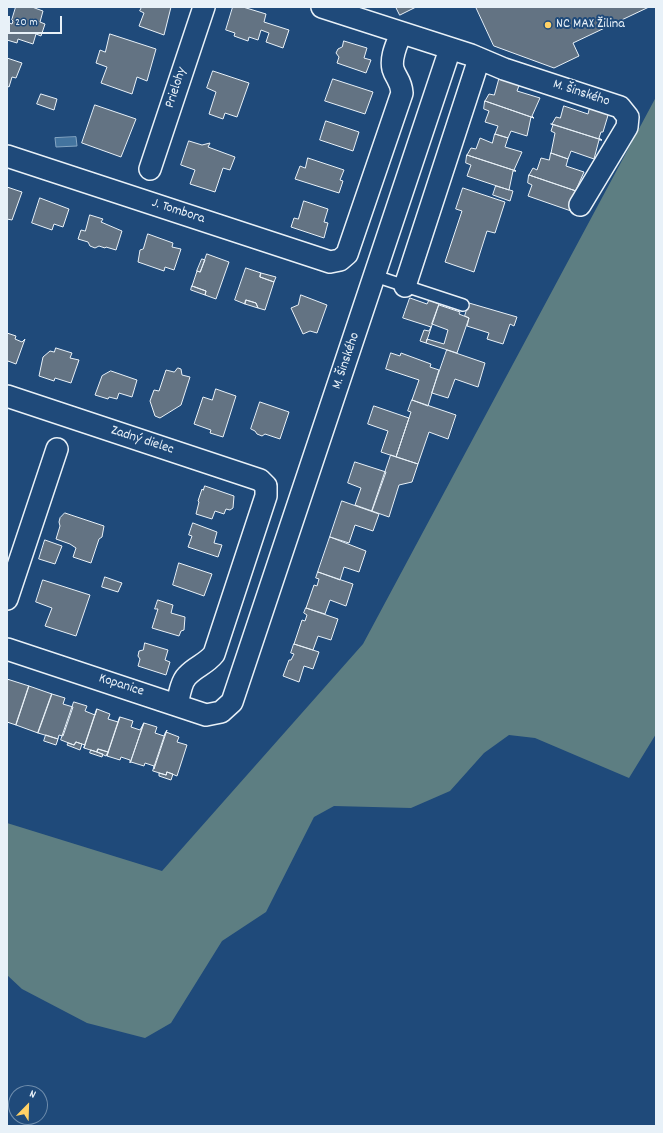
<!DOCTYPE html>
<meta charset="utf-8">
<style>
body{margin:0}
#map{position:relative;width:663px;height:1133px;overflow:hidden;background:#1f4a7a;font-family:Dekko,sans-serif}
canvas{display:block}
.frame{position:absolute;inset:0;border:8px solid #e8f1f8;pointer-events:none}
.north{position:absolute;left:8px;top:1085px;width:40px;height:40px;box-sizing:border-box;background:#1f4a7a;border:1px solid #6f8dac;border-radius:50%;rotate:23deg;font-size:11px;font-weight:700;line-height:16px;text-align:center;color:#e8f1f8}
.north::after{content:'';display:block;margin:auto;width:14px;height:18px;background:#ffd166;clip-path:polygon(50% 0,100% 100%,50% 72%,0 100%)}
.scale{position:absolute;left:8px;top:16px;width:54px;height:18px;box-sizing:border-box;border:2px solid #e8f1f8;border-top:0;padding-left:5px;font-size:12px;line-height:14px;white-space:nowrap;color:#e8f1f8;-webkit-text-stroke:3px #1f4a7a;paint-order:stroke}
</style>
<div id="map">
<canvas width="663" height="1133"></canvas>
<div class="frame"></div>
<div class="north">N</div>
<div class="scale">20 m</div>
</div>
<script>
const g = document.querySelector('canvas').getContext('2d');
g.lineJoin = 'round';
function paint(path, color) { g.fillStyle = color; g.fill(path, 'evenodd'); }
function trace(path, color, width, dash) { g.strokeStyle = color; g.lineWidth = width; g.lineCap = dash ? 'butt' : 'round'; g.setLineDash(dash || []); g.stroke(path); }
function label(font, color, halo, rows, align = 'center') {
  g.font = font + ' Dekko,sans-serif'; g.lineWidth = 4; g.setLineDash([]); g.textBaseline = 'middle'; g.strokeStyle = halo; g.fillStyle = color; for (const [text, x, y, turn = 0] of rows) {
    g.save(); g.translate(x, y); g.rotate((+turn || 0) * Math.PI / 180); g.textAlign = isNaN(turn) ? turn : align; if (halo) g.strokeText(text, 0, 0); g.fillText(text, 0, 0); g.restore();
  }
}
const green = new Path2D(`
 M656,97V734L629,778L535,738L509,735L484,753L450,791L411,808L334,806L314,817L266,912L222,941L171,1023L145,1038L87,1023L22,989L7,975V823L162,871L363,644Z`);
const water = new Path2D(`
 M76,137L77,146L56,147L55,138Z`);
const building = new Path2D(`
 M16,7H32L43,11L40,22L45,24L41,36L36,34L33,44L18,39L17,43L7,40V22L12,24L13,21L12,20Z
 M142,7H171L164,35L139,26L144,13L140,11Z
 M233,7H243L266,14L264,22L289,30L283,48L266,42L269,33L261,30L258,40L249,37L248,41L234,36L235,33L226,30Z
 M396,7H416L400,15Z
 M476,7H649L573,43L579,56L554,68L494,46Z
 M110,34L156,49L147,81L137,77L132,94L101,83L107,67L96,63L100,50L105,52Z
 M344,41L367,48L364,58L371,60L366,73L337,63L339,57L336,53L338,49L342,47Z
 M7,58L22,63L16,78L12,77L9,87L7,86Z
 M213,71L249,83L237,117L225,113L223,119L209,114L216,92L207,88Z
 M500,76L520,83L517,91L540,98L532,116L534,118L485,101L489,94L494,95Z
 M333,79L373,92L365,114L325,101Z
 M41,94L57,99L54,110L37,104Z
 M485,101L534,118L531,117L527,136L511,131L508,138L495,134L498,126L485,122L489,111L484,109Z
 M95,105L136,119L121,157L82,143Z
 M564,106L588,114L590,106L609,112L603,132H601L599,138L602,140L552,124L556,117L560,118Z
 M326,121L359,132L353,151L320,140Z
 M551,124L602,140H599L594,159L571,151L568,159L551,153L555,133L551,131L553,125Z
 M495,134L508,138L505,147L522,152L514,170L516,171L467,155L471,148L476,149L480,138L492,143Z
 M189,141L202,145L210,143L208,147L235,157L230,170L223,168L215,192L190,184L195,170L181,165Z
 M551,153L568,159L566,166L584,172L576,190L579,192L529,175L533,168L537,170L541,158L549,160Z
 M467,155L516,171H513L509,190L467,176L471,165L466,163Z
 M308,158L344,170L340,180L343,181L339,193L295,179L300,166L305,168Z
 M529,175L579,192H575L571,211L528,196L532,185L528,183Z
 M496,186L513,191L510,201L493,195Z
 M7,187L22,192L12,220L7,219Z
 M463,188L505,202L495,233L487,231L474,272L445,262L462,211L456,209Z
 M40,198L69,209L63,227L54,224L52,230L32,223Z
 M304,201L328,209L324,222L328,223L324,238L291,227L294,218L298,219Z
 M90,215L103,219L101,222L122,231L116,250L106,247L105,248L99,246L95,248L90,246L88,242L78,239L81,230L85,231Z
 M148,234L173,243L172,247L181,249L174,270L165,267L164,271L138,262L140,250L143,249Z
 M207,254L229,262L216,299L205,295L206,291L192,286L197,271L200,272Z
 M202,259L205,260L200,272L197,271Z
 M246,268L261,273L260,277L274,282L265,310L258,308L256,303L246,300L245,304L235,300Z
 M261,273L276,277L274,282L260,277Z
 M192,286L206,291L205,295L191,290Z
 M301,295L327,305L317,333L310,331L303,334L291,308L298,305Z
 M410,298L427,304L429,300L439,304L426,343L420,341L424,330L429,331L431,327L403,318Z
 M246,300L256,303L258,308L245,304Z
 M469,303L517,317L514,326L510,324L503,344L487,339L489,333L467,326L469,318L465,316Z
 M439,305L460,312L459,314L469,318L457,353L426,343L427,339L444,344L448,330L432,324Z
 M7,333L16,336L15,339L22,342L25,339L16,364L8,361L7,364Z
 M56,348L72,353L70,358L79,360L71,383L55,378L54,381L39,376L43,357L50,351L54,352Z
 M447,350L485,363L478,387L455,379L448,398L432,393Z
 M391,353L400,356L401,353L431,364L430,367L439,370L428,406L412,400L419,380L386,369Z
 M178,368L181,369L182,375L190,377L181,405L160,418L155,416L150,401L154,390L159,391L166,370L174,372Z
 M111,371L137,380L132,397L119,393L117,399L109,397L108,399L95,395L102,376Z
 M216,389L236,396L223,437L210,433L211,430L194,424L203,397L212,400Z
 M412,400L456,415L448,439L429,432L418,464L396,457L411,412L408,411Z
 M260,402L289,412L280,439L265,434L262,436L257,434L255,431L251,429Z
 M374,406L409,418L396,457L381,452L388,431L368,424Z
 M391,455L418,464L412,482L399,485L389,517L372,511Z
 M355,462L386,472L372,511L355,505L361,488L348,483Z
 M205,486L234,496L233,508L230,510L226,509L224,514L215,511L212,519L196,514L199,502L198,501L202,489L203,490Z
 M342,501L379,514L373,531L355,525L349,543L330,537Z
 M65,513L104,526L102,537L99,539L91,563L73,557L76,548L70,544L56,539L60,526L59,522L60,518Z
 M193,523L217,532L214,543L222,545L218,557L188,547L192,536L189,535Z
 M330,537L366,551L359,572L344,567L340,580L318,572Z
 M45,540L62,546L55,564L39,559Z
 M179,563L212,574L204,596L173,585Z
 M318,572L353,584L346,606L330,600L325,614L306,608L314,585L317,586L319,579L316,578Z
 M105,577L122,583L118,592L102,587Z
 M43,580L90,595L76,636L45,626L52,608L36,602Z
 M158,600L173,605L171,613L185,617L184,630L181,631L179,636L152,628L158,609H155Z
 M306,608L338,619L331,640L318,636L313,650L294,644L302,620L305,621L307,615L304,613Z
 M145,643L168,650L165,660L170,662L166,675L138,666L140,659L138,656L139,651L143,650Z
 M294,644L319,652L313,669L304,666L299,682L283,676L289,660H291L294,654L291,653Z
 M7,679L29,686L16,725L7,722Z
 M29,686L52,694L38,733L16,725Z
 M52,694L65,698L63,704L73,707L63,736L59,735L58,739L38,733Z
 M74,702L87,706L85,711L95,715L97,709L84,748L85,745L76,742L74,745L61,740Z
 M97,709L110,714L108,719L118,722L120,717L107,756L108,752L98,749L97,752L84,748Z
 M120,717L133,721L131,727L140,730L144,723L130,763V760L121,757L120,760L107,756Z
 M144,723L157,727L155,733L164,736L167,730L154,769V766L145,763L144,766L131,762Z
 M166,732L179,737L177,742L187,745L177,776L167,772L166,775L153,771Z
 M46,735L58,739L56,745L44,741Z
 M76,742L82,744L80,750L67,745L68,743L74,745Z
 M98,749L108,752L106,756L97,752Z
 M91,750L103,754L102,757L90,753Z
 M167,772L173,774L171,780L159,776V773L166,775Z`);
const service = new Path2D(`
 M375,276L463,305`);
const minor = new Path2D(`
 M322,7L471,55L504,69L620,107L628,117L627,127L580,205
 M7,156L330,262L340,260L347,254L402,93C401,80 396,79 393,69C390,57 397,44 401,33
 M150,169L204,7
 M405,286L479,59
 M7,396L260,480L266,486V496L214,654C205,665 196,666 187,676C181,682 179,696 177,705
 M7,599L57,449
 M7,649L206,715L221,712L232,702L450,49`);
const markers = [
 [548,25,4,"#ffd166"]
];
const poiNames = [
 ["NC MAX Žilina",556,25]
];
const streetNames = [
 ["Prielohy",177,88,-72],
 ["M. Šinského",581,94,18],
 ["J. Tombora",178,212,18],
 ["M. Šinského",347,361,-71],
 ["Zadný dielec",142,441,18],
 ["Kopanice",121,686,18]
];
paint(green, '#5d7e82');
paint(water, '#43749f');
trace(water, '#85a6c3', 1);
paint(building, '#637383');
trace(building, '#e8f1f8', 1);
trace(service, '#e8f1f8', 14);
trace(minor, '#e8f1f8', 24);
trace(service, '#1f4a7a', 11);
trace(minor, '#1f4a7a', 21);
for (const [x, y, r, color] of markers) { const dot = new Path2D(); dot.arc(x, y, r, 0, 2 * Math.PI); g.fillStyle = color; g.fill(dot); trace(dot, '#1f4a7a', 1.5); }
label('14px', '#e8f1f8', '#1f4a7a', poiNames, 'left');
label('14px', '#e8f1f8', '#1f4a7a', streetNames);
</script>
